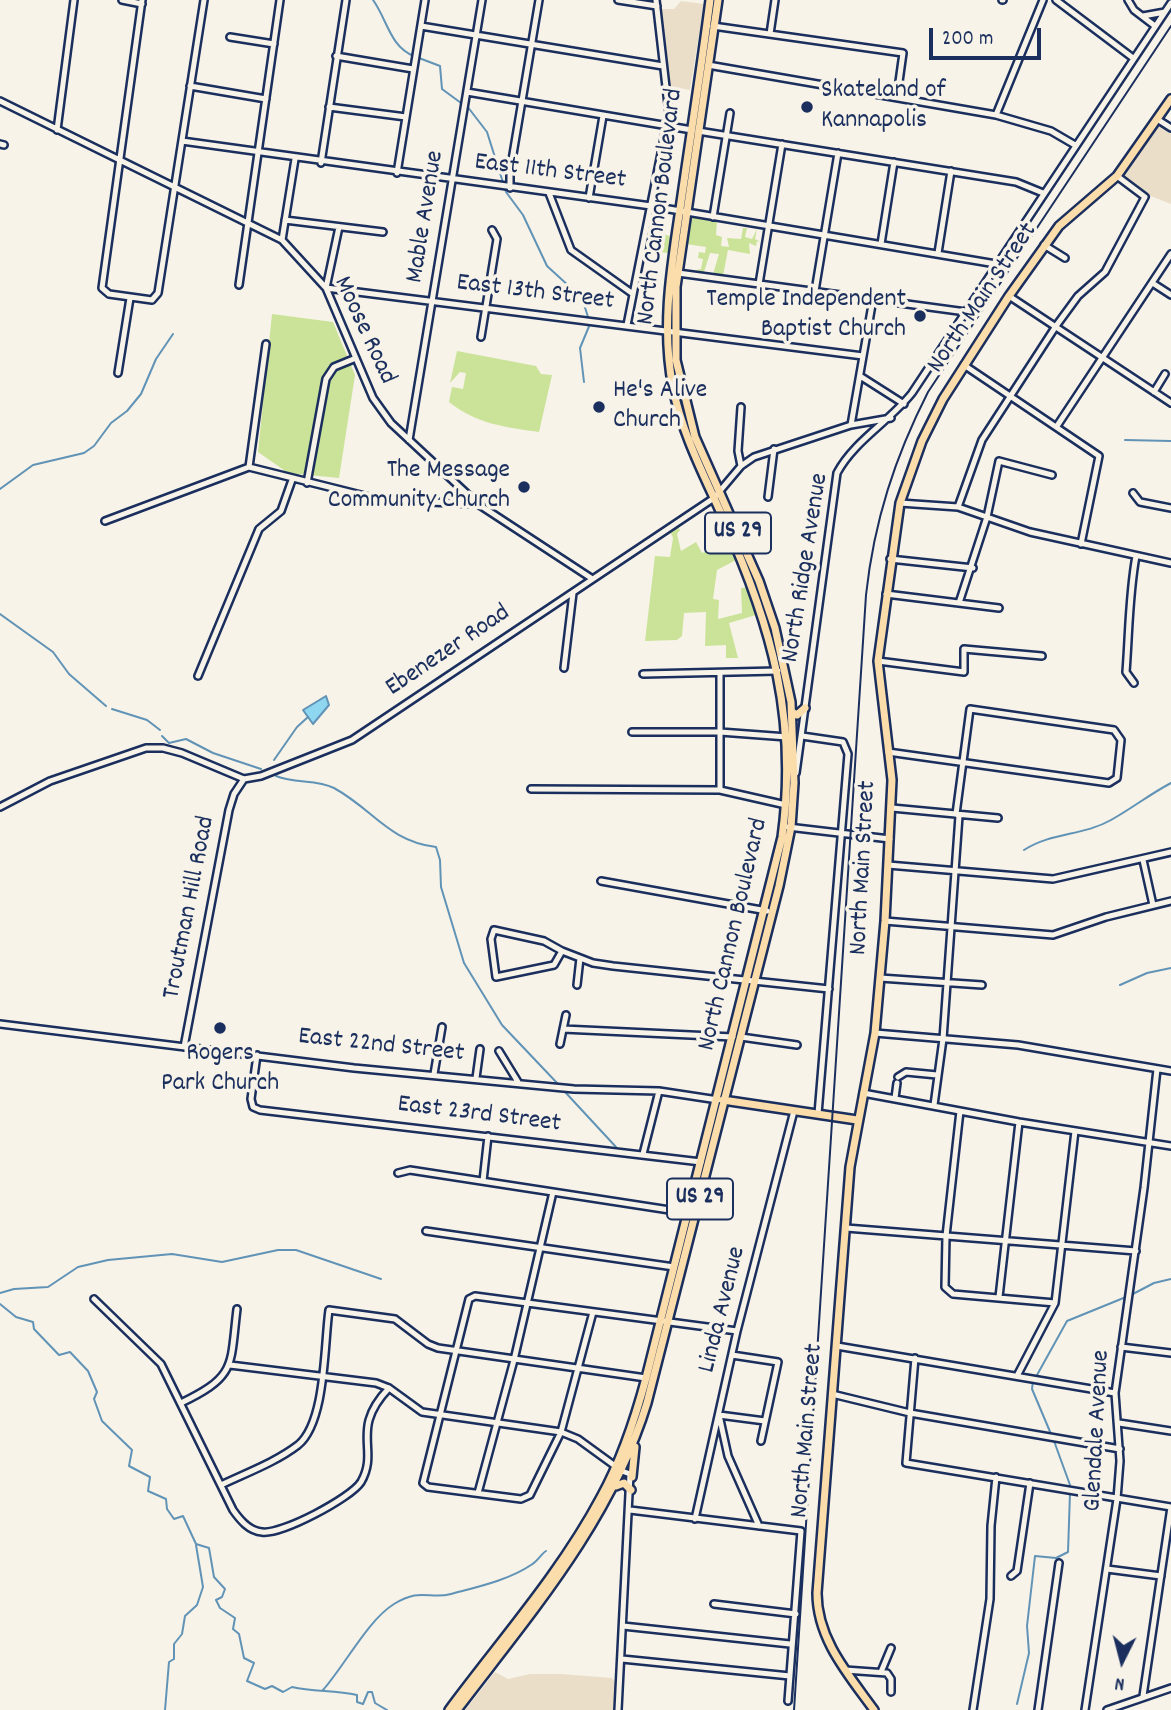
<!DOCTYPE html>
<style>
body{margin:0}
#map{position:relative;width:1171px;height:1710px;overflow:hidden;background:#f7f3e8;font-family:Dekko,sans-serif}
canvas{display:block}
.north{position:absolute;left:1087px;top:1626px;width:70px;height:70px;-webkit-text-stroke:5px #f7f3e8;paint-order:stroke;rotate:186deg;font-size:19px;font-weight:700;line-height:28px;text-align:center;color:#1b2f5e}
.north::after{content:'';display:block;margin:auto;width:24px;height:32px;background:#1b2f5e;clip-path:polygon(50% 0,100% 100%,50% 72%,0 100%)}
.scale{position:absolute;left:929px;top:28px;width:112px;height:32px;box-sizing:border-box;border:4px solid #1b2f5e;border-top:0;padding-left:9px;font-size:21px;line-height:24px;white-space:nowrap;color:#1b2f5e;-webkit-text-stroke:5px #f7f3e8;paint-order:stroke}
</style>
<div id="map">
<canvas width="1171" height="1710"></canvas>
<div class="north">N</div>
<div class="scale">200 m</div>
</div>
<script>
const g = document.querySelector('canvas').getContext('2d');
g.lineJoin = 'round';
function paint(path, color) { g.fillStyle = color; g.fill(path, 'evenodd'); }
function trace(path, color, width, dash) { g.strokeStyle = color; g.lineWidth = width; g.lineCap = dash ? 'butt' : 'round'; g.setLineDash(dash || []); g.stroke(path); }
function label(font, color, halo, rows, align = 'center') {
  g.font = font + ' Dekko,sans-serif'; g.lineWidth = 7; g.setLineDash([]); g.textBaseline = 'middle'; g.strokeStyle = halo; g.fillStyle = color; for (const [text, x, y, turn = 0] of rows) {
    g.save(); g.translate(x, y); g.rotate((+turn || 0) * Math.PI / 180); g.textAlign = isNaN(turn) ? turn : align; if (halo) g.strokeText(text, 0, 0); g.fillText(text, 0, 0); g.restore();
  }
}
const built = new Path2D(`
 M681,1L704,4L690,90L669,86L659,9H674Z
 M1158,125L1171,134V204L1148,195L1122,179Z
 M495,1672L508,1679L530,1674H561L612,1678L616,1683L614,1710H465Z`);
const green = new Path2D(`
 M652,210H659L656,232L673,237L671,253L653,252L643,257Z
 M690,217L717,221L716,235L722,237L721,246L729,247L727,238L741,239L743,228H747L745,237L752,239L757,229L755,239L761,242L757,241L756,246L749,243L750,254L728,250L723,276L713,274L719,254L710,253L704,272L692,271L701,269L703,259L698,258L699,252L705,253L706,247L686,244Z
 M272,314L333,322L355,375L339,478L288,473L258,452Z
 M457,351L536,366L541,374L552,375L539,432C504,427 477,424 449,402L452,387L463,389L466,373L460,372L450,383Z
 M677,526L680,530L677,534L681,551L696,542L702,553L707,551L705,547L718,541L714,531L723,527L736,560L717,570L713,599L719,600L718,619L742,613L741,588L748,587L756,615L729,623L738,658H726V645L705,646L706,612L684,613L682,636L677,640L645,641L655,556L670,557L673,538L670,531Z`);
const water = new Path2D(`
 M326,696L329,705L313,724L303,710Z`);
const stream = new Path2D(`
 M373,0C387,19 390,47 414,56
 M419,58L440,66L442,89L461,103
 M467,106L487,132L506,192L523,215L547,266L582,298L588,317
 M584,382L580,348L590,324
 M1125,440L1171,441
 M0,489L33,465L84,453L94,446L111,423L127,411L141,394L156,359L173,334
 M0,614L53,652L69,674L106,706
 M112,709L147,720L160,730
 M162,736L169,743L186,739L213,753L261,769
 M274,760L297,727L308,717
 M276,776C295,784 316,779 334,788C374,810 388,841 436,847L440,860L441,887L464,963L502,1025L558,1084
 M1024,850C1052,832 1083,836 1111,820C1131,809 1150,794 1171,783
 M1120,985L1147,973L1171,968
 M566,1093L616,1147
 M0,1293L14,1289L48,1287L78,1267L108,1260L172,1254L222,1262L278,1250H296L381,1279
 M1131,1295L1154,1283L1171,1279
 M0,1304L16,1317L33,1322L34,1329L59,1355L70,1352L88,1371L97,1392L94,1399L102,1421L132,1450L129,1466L150,1477L148,1491L166,1499L167,1509L174,1519L183,1516L196,1544L209,1548L214,1577L225,1589L222,1597L216,1600L220,1608L235,1618L233,1629L239,1634L244,1658L254,1663L247,1681L265,1689L272,1686L283,1692L292,1687C314,1692 334,1690 357,1695V1702L363,1704L368,1692H372L375,1703L387,1710
 M1037,1375L1067,1321L1126,1297
 M1033,1380L1032,1389L1051,1434
 M1054,1441L1070,1485
 M323,1690C345,1665 368,1620 394,1604C421,1587 429,1600 451,1594C477,1587 509,1580 531,1565C538,1561 541,1554 546,1551
 M1017,1704L1029,1653L1027,1626L1035,1556L1056,1558L1068,1552L1070,1493
 M165,1710L169,1662L174,1659V1644L182,1634L185,1616L197,1605L203,1587L196,1545`);
const minor = new Path2D(`
 M122,0L142,4
 M142,0L102,288L109,294L152,300L158,293L204,0
 M618,0L657,6
 M1002,0H1003
 M1056,0L1133,58
 M1128,0L1134,10L1155,26
 M1143,16L1165,12
 M421,26L663,66
 M713,26L903,53L897,96
 M770,34L775,0
 M230,37L274,44
 M336,56L413,69
 M708,65L996,115L1051,131L1075,145
 M190,86L266,99
 M467,92L692,130
 M0,101L282,240L326,288L373,398L391,423L478,504L591,578
 M329,107L406,117
 M996,115L1043,0
 M1157,119L1171,128
 M57,130L74,0
 M698,131L1016,182L1043,193
 M182,141L651,206L996,264
 M0,144L4,145
 M321,163L346,0
 M397,173L425,0
 M510,188V172L539,0
 M549,193L571,250L633,294
 M589,198L603,116
 M713,217L730,113
 M285,220L383,232
 M339,227L326,288L863,356
 M282,240L295,159
 M881,244L894,162
 M1044,245L1065,258
 M938,253L951,171
 M678,273L966,312
 M759,284L782,144
 M1154,284L1171,295
 M239,285L280,0
 M815,291L838,153
 M1009,296L1171,403
 M627,325L669,113L656,0
 M481,337L497,239L492,230
 M964,365L1099,456L1081,544
 M118,373L130,298
 M860,376L904,404
 M1154,392L1165,374
 M851,425L873,299
 M1057,426L1171,254
 M409,440L482,0
 M741,466L738,451L741,407
 M249,467L381,500L478,504
 M249,467L266,344
 M307,483L326,379L334,367L356,358
 M1133,493L1140,502L1171,508
 M768,497L774,449
 M900,503L958,507L1030,532L1171,563
 M958,507L982,440L1056,326L1078,296L1105,272L1145,197L1117,176
 M105,521L249,467
 M890,559L973,568
 M886,594L999,608
 M959,603L987,517L999,461L1052,475
 M878,661L964,672V649L1042,656
 M564,668L573,593
 M643,674L778,671
 M198,676L259,529L281,511L292,480
 M1134,683L1126,672C1129,633 1129,594 1136,556
 M632,732H720L787,737
 M802,736L843,742L848,754L818,1114
 M888,752L1109,783L1117,778L1121,740L1114,730L970,709L956,814L959,816L943,1039L934,1105
 M796,773L837,473C854,441 890,421 912,393L1171,3
 M531,789L720,790L786,805
 M720,790V673
 M0,807L50,781L146,748H163L182,753L244,779L261,776L352,740L714,498L741,466L754,457L851,425L891,418
 M892,808L998,818
 M788,827L890,839
 M1143,860L1153,905
 M888,865L1053,879L1171,852
 M601,881L767,911
 M885,921L1053,935L1106,917L1171,901
 M494,930L544,941L562,951L554,965L496,977L491,939Z
 M562,951L593,963L613,966L829,989
 M880,978L982,985
 M577,985L580,958
 M0,1024L354,1068L574,1089L659,1091L718,1100
 M563,1029L733,1037
 M875,1033L1018,1045L1171,1071
 M741,1037L797,1045
 M560,1044L566,1015
 M184,1047L229,810L234,794L244,779
 M499,1051L518,1082
 M257,1055L251,1099L253,1107L260,1110L701,1162
 M434,1074L442,1027
 M898,1077L906,1072L937,1075
 M476,1078L480,1049
 M863,1093L1019,1122L1171,1146
 M895,1098L897,1083
 M960,1111L946,1236L945,1287L953,1294L1055,1303
 M643,1154L659,1091
 M398,1173L410,1170L689,1213
 M483,1181L488,1136
 M846,1228L1136,1251
 M426,1231L674,1267
 M999,1297L1019,1122
 M94,1299L161,1364L233,1510C240,1520 249,1531 262,1532C281,1535 351,1498 361,1482C380,1449 349,1430 389,1388
 M593,1312L561,1432L530,1495L521,1499L428,1487L423,1483L469,1299L475,1296L737,1331
 M837,1346L1115,1393
 M1121,1347L1171,1353
 M732,1355L778,1362L761,1441
 M915,1358L906,1463L1171,1507
 M230,1365L376,1383L389,1388L422,1412L561,1432L578,1439L622,1471L630,1474L618,1710
 M1018,1374L1055,1303L1075,1131
 M832,1394L910,1413L1120,1449
 M181,1403C237,1376 230,1366 237,1309
 M1119,1423L1171,1431
 M221,1485C246,1473 276,1462 298,1445C326,1422 324,1345 329,1310L395,1319L428,1344L438,1348L646,1378
 M478,1493L514,1360L553,1192
 M630,1510L801,1531L788,1701
 M695,1519L737,1331L794,1111
 M759,1526L728,1456L719,1415L765,1421
 M1107,1569L1161,1576
 M1011,1576L1017,1571L1030,1483
 M714,1604L796,1614
 M623,1626L790,1644
 M622,1659L790,1676
 M845,1670L887,1673L891,1679V1692
 M881,1672L891,1648
 M1143,1696L1171,1507
 M973,1710L990,1599L991,1526L996,1477
 M1038,1710L1059,1563
 M1085,1710L1117,1499L1120,1461L1115,1393L1144,1188L1157,1069
 M1107,1710L1171,1688`);
const major = new Path2D(`
 M792,712L797,715L805,708
 M723,1100L857,1120
 M632,1477L635,1447
 M616,1486L624,1483L631,1490
 M449,1710C500,1641 560,1574 601,1497C622,1459 635,1419 646,1378L782,837C798,720 772,626 724,520C705,477 682,434 673,388C661,327 671,269 680,209C690,139 701,70 710,0
 M457,1710C530,1614 611,1521 647,1403L779,886L791,827L794,783L791,702L775,628L759,581L695,437L676,360V287L718,0
 M874,1710C848,1674 817,1639 817,1593L850,1167L875,1033L885,921L892,780L878,661L900,503L922,441L943,399L1009,296L1059,226L1117,176L1171,99`);
const rail = new Path2D(`
 M794,1710L866,595C874,521 895,457 928,392L1171,26`);
const markers = [
 [807,107,7,"#1b2f5e"],
 [920,316,7,"#1b2f5e"],
 [599,407,7,"#1b2f5e"],
 [524,487,7,"#1b2f5e"],
 [220,1028,7,"#1b2f5e"]
];
const shields = [
 [738,533,66],
 [700,1199,66]
];
const shieldNames = [
 ["US 29",738,533],
 ["US 29",700,1199]
];
const poiNames = [
 ["Skateland of",821,92],
 ["Kannapolis",821,122],
 ["Temple Independent",906,301,"right"],
 ["Baptist Church",906,331,"right"],
 ["He's Alive",613,392],
 ["Church",613,422],
 ["The Message",510,472,"right"],
 ["Community Church",510,502,"right"],
 ["Rogers",220,1055,"center"],
 ["Park Church",220,1085,"center"]
];
const streetNames = [
 ["East 11th Street",550,173,7],
 ["North Cannon Boulevard",662,207,-83],
 ["Mable Avenue",427,217,-81],
 ["East 13th Street",535,294,7],
 ["North Main Street",984,299,-56],
 ["Moose Road",363,331,65],
 ["North Ridge Avenue",807,568,-81],
 ["Ebenezer Road",449,652,-34],
 ["North Main Street",865,868,-87],
 ["Troutman Hill Road",191,908,-79],
 ["North Cannon Boulevard",735,935,-77],
 ["East 22nd Street",381,1047,6],
 ["East 23rd Street",479,1116,7],
 ["Linda Avenue",724,1310,-76],
 ["North Main Street",809,1431,-85],
 ["Glendale Avenue",1099,1431,-87]
];
paint(built, '#eadec9');
paint(green, '#cbe399');
paint(water, '#8fd6f0');
trace(water, '#6193b6', 2);
trace(stream, '#6193b6', 2);
trace(minor, '#1b2f5e', 10);
trace(major, '#1b2f5e', 12);
trace(minor, '#f7f3e8', 5);
trace(major, '#faddab', 7);
trace(rail, '#1b2f5e', 2);
for (const [x, y, r, color] of markers) { const dot = new Path2D(); dot.arc(x, y, r, 0, 2 * Math.PI); g.fillStyle = color; g.fill(dot); trace(dot, '#f7f3e8', 2.5); }
for (const [x, y, w] of shields) { const box = new Path2D(); box.roundRect(x - w / 2, y - 20.5, w, 41, 5); g.fillStyle = '#f7f3e8'; g.fill(box); trace(box, '#1b2f5e', 2); }
label('bold 24px', '#1b2f5e', null, shieldNames);
label('26px', '#1b2f5e', '#f7f3e8', poiNames, 'left');
label('26px', '#1b2f5e', '#f7f3e8', streetNames);
</script>
